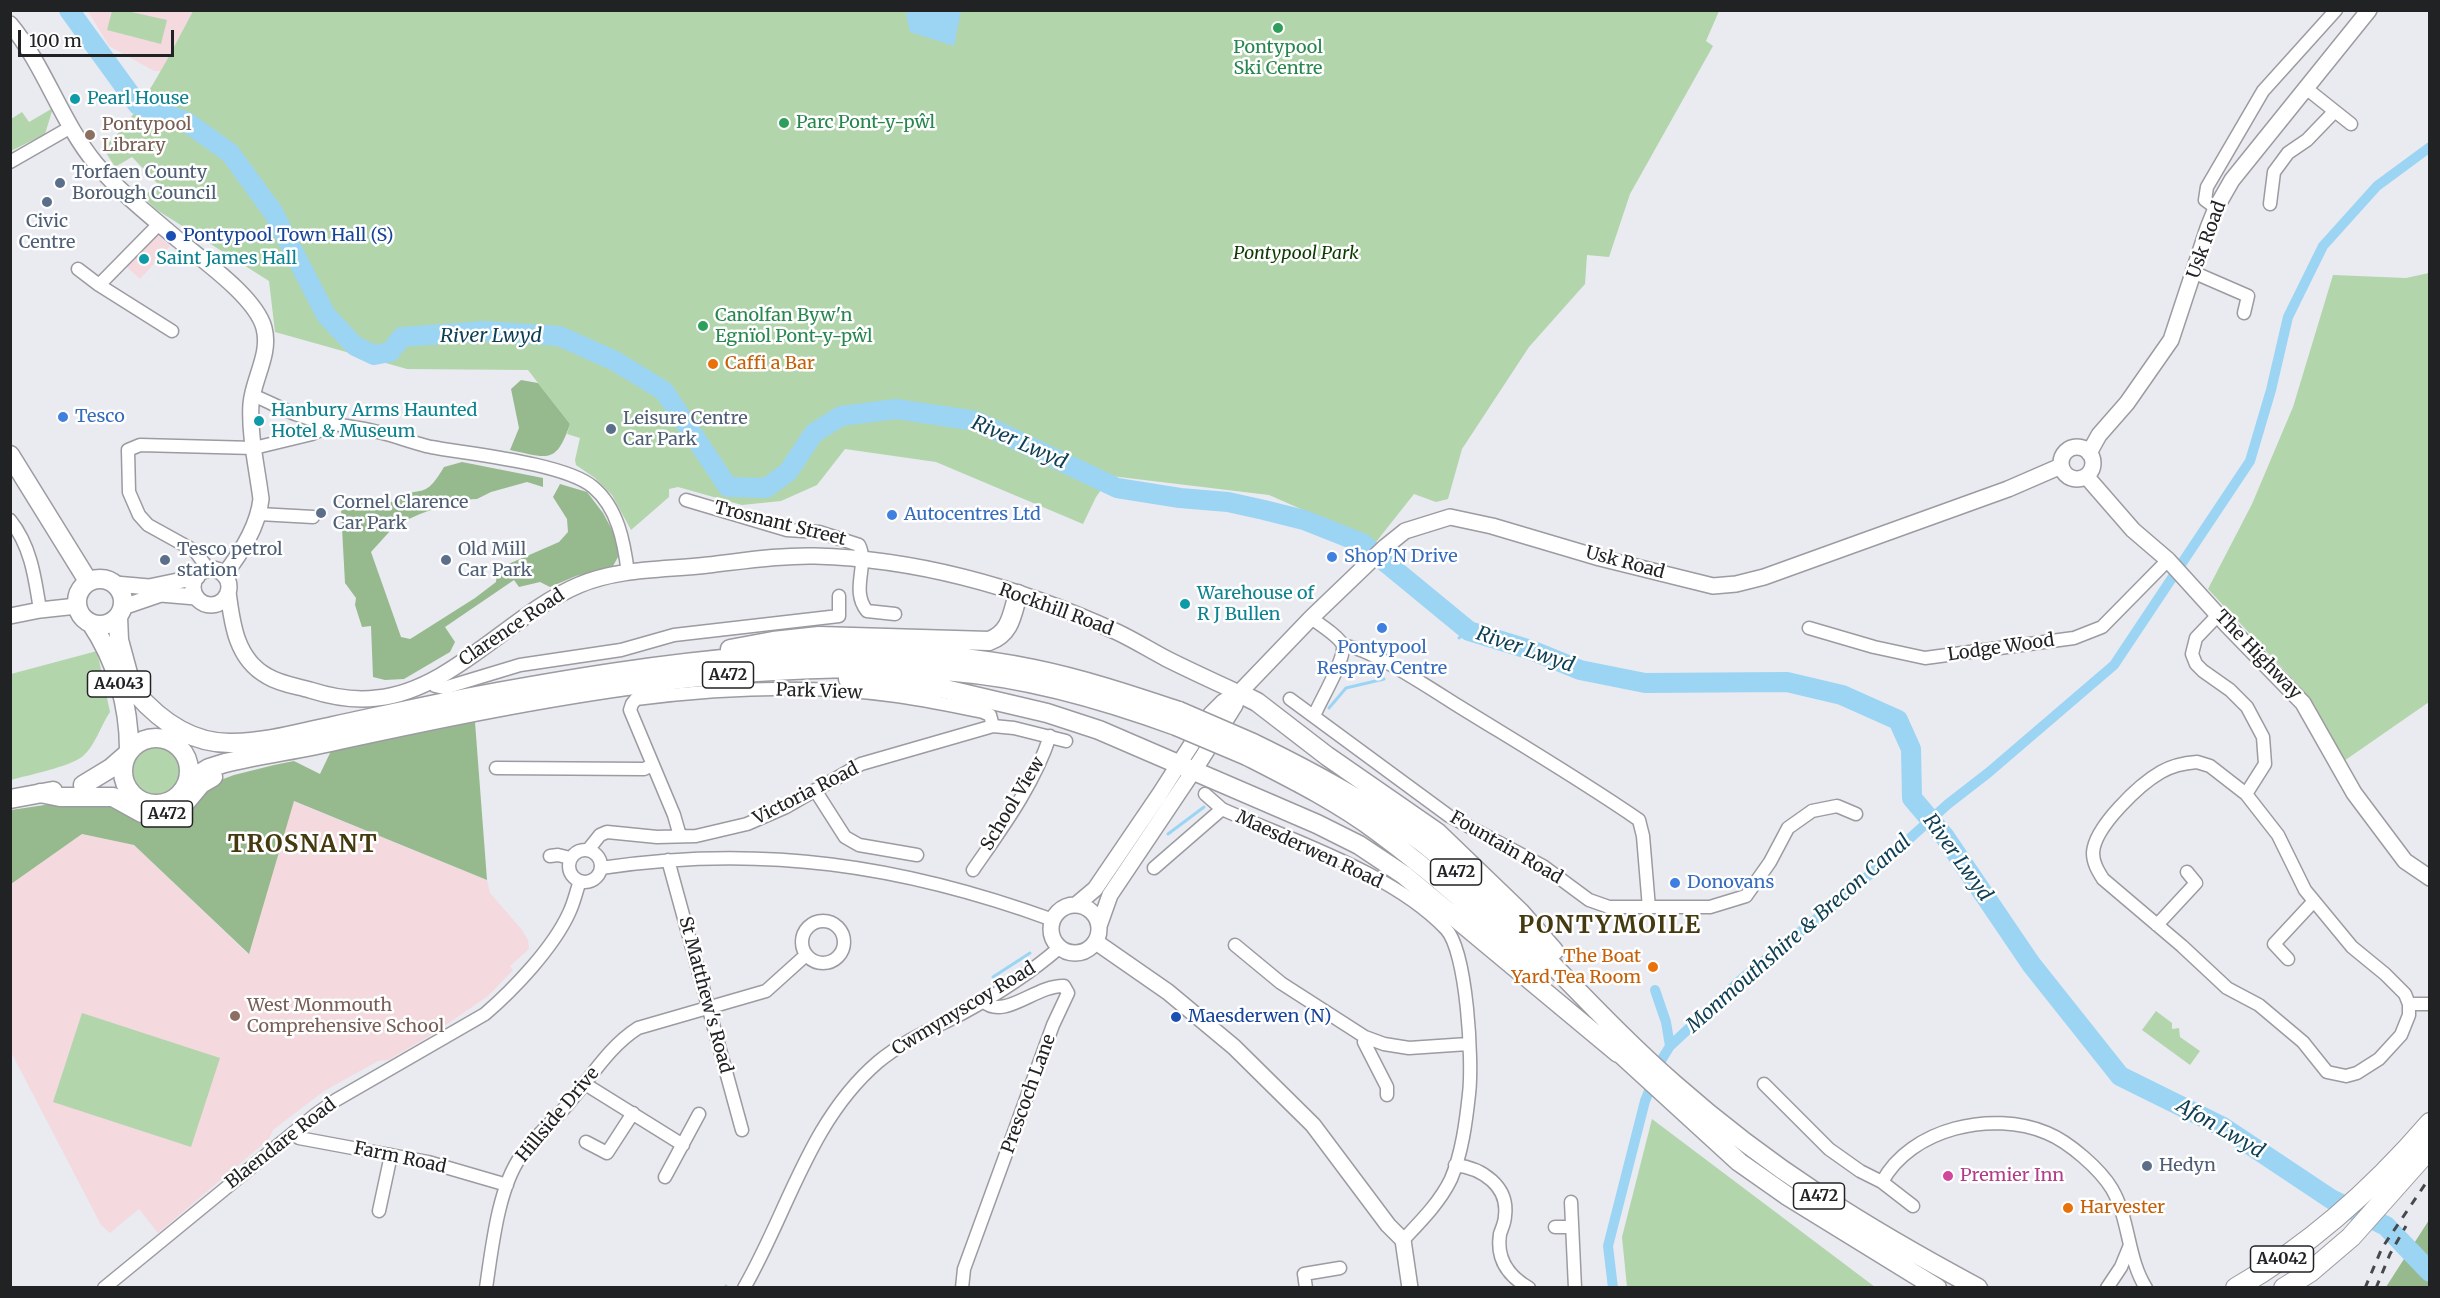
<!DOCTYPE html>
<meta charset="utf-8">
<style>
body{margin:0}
#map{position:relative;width:2440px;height:1298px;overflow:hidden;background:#eaeaf1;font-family:Merriweather,serif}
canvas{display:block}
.frame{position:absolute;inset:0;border:12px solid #212224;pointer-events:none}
.scale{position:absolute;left:18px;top:30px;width:156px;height:27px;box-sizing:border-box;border:3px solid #212224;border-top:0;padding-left:8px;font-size:18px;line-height:21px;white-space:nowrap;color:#212224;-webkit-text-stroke:4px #fff;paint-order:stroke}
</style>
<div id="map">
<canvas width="2440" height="1298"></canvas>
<div class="frame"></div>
<div class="scale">100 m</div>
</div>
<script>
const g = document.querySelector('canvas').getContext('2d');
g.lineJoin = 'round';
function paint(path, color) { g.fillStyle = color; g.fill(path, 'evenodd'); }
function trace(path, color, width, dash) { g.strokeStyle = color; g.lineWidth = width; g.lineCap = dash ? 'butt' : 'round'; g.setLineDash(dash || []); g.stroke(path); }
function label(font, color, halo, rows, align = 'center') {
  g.font = font + ' Merriweather,serif'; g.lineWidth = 5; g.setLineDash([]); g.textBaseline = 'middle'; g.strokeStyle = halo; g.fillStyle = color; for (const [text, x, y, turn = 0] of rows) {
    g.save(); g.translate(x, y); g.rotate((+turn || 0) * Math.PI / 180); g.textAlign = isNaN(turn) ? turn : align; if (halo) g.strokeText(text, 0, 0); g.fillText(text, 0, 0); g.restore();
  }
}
const education = new Path2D(`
 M88,11H193L161,71H154L109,46Z
 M155,233L170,246L140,279L126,266Z
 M293,801L487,880L490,893L522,930L528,940L529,949L510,966L513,970L488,996L431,1035L388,1060L378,1061L324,1091L273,1130L269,1139L158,1233L139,1209L110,1233L101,1225L11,1052L10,884L82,834L134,845L248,954Z`);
const green = new Path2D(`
 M112,11H127L167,20L161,44L107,30Z
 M193,11H1719L1706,41L1713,46L1630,194L1609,257L1587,255L1585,284L1529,347L1462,449L1448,499L1436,502L1414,494L1376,542L1269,495L1111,476L1096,497L1083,524L936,462L845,449L817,485L781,501L742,505L678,487L669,489V497L631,530L612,495L595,478L576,465L575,460L580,438L567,434L570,424L528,370L407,369L275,332L269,281L157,210L143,197L158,184L132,157L115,167L103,148C139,118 171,52 193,11Z
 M53,108L45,134L11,151V119L22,112L29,122Z
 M2429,273V702L2344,761L2298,685L2208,589L2252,504L2293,407L2333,275L2406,278Z
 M97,651L110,712C101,725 95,746 83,756C70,767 28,775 11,780V674Z
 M131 773a25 25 0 1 1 50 0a25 25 0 1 1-50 0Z
 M2156,1011L2172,1023V1029L2179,1028L2180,1037L2200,1051L2190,1065L2142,1030Z
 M82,1013L220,1058L191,1147L53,1102Z
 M1652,1119L1875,1287H1627L1622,1237Z`);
const forest = new Path2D(`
 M521,380L538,383L570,424C556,465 548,458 510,450L519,428L511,389Z
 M462,462L543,478V487L527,482L491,492L477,499L458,500L420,514L400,523L390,531L371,552L401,637L410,639L415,636L475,598L496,582L497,569L559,542L568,532L567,519L553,497L560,484L587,492L603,513L617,539L618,557L613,566L576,576L550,587L540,582L519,587L514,580L445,627L455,642L450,652L404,679L385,680L373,677L371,626L362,627L355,605L356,598L345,583L341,510C359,501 373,500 393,502L394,498C423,485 424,501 444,467Z
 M475,722L487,880L294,801L249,954L134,845L82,834L11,884V810L105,796L148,814L215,782L234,775L274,765L294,761L320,774L331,751Z
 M2429,1220V1287H2386Z`);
const water = new Path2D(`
 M908,11H961L954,46L910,32L906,15Z`);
const stream = new Path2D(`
 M1459,638L1469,631
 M1329,708L1346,688L1384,679
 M1168,834L1204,807
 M993,977L1030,953
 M725,1288L726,1286`);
const canal = new Path2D(`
 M1655,990L1666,1022L1670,1046
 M1613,1288L1608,1246L1645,1101L1662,1059L1670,1046L1745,976L1850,892L1948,804L1988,773L2114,665L2250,461L2271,390L2288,317L2323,246L2377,186L2430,147`);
const river = new Path2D(`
 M69,10L138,105L185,121L230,153L273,212L326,315L355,346L374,355L390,352L402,337L484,331L559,336L615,361L664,391L728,487L766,488L788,472L814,433L841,416L896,409L976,421L1117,488L1180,498L1228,502L1264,510L1304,520L1362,543L1469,631L1531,650L1580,670L1645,683L1787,682L1842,695L1898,720L1911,749L1912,798L1945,837L2031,964L2120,1076L2223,1127L2331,1199L2386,1226L2430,1272`);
const minor = new Path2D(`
 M2307,89L2351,124
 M10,162L71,127
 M2270,204L2274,172L2288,153L2307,140L2334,112
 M2216,208L2205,200L2207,187L2263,91L2336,10
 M78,269L99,285L172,331
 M2195,273L2248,296L2244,313
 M99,285L159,224
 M252,395C268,401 283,410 298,415C323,425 352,425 378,432C396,436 413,443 431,447C469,454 564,463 593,487C618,508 624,542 628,573
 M686,500L787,530L819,532L859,545C869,565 850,590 867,611L895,614
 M259,514L313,517
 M10,520C31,546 35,578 40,610
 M209,570L195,551L148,525L139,515L129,492L128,450L140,445L254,448L312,434L323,429L327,421
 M2219,614L2196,638L2192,654L2196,664L2203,671L2230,690L2247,707L2263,737L2265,764L2246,794
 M1311,618C1318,623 1341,638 1343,646C1345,660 1320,701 1314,716
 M1809,628L1874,647L1925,658L2074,638L2102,627L2168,560
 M1343,646C1367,645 1437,693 1460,707C1520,744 1581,780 1639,820L1643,836L1649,908
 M431,680L435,686L444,688L520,665L621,650L674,635L839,616V596
 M1290,699L1449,816L1543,866L1589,900L1609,907H1710L1746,896L1770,862L1788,828L1812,811L1837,806L1856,814
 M2197,762L2210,766L2246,794L2278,835L2305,890L2352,947L2385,974L2405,994L2409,1004V1015L2401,1035L2379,1059L2357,1073L2346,1076L2327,1072L2303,1042L2259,1005L2227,988L2182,946L2103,879C2098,871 2093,863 2093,853C2094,827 2140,784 2161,772C2173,765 2184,763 2197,762Z
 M496,768L644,769L653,765
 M815,790L845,837L859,845L917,855
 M1205,794L1222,809
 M680,836L674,815L630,710L632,704L636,699C722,688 812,684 897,696C926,700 955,706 983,712L990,715L993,726L1014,728L1066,741
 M569 866a16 16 0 1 1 32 0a16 16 0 1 1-32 0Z
 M588,850L600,835L607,832L657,837L696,836L747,824L786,807L861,764L993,726
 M550,856L558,855L570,858
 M668,860L742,1130
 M601,868C761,844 902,865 1053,920
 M1154,868L1222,809C1292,841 1393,873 1446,929C1467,951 1473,1062 1469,1094C1466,1122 1462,1153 1451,1179C1440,1202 1421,1221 1403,1240
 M973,870C1002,828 1034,785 1050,736
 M802 942a21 21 0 1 1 42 0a21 21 0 1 1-42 0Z
 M2157,925L2196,883L2187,872
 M1235,945L1281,983L1365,1037L1384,1044L1409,1048L1468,1044
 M2288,959L2274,944L2314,901
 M2409,1004H2430
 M1365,1037L1364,1042L1387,1087V1095
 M585,1084L683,1145
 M1764,1084L1829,1149L1860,1171L1882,1182L1913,1206
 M293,1133L299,1138L428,1162L507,1185
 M586,1142L607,1153L633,1113
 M1455,1165C1482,1168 1509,1186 1505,1216C1505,1222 1502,1228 1500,1234C1496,1259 1508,1276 1529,1288
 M665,1177L699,1114
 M1882,1182C1911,1128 1992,1110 2047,1133C2069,1142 2100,1169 2112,1189C2130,1220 2127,1258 2146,1288
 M1571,1202L1575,1288
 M379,1211L391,1155
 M1555,1227H1572
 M104,1288L315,1115L336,1100L485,1014C514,989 553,948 569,913C574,903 576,892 580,881
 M486,1288C492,1248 498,1188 521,1156C536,1134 557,1119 573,1098C594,1073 610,1046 638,1028L766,991L806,955
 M744,1288C788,1212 809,1121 878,1062C903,1041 932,1029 961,1014C996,995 1029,974 1059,948
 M962,1288L964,1269L1053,1025L1068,993L1064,986C1035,985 1004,1021 983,1001
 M1306,1288L1304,1274L1340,1268
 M2107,1288L2121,1267L2130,1245`);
const tertiary = new Path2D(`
 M10,24C45,66 61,122 96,164C119,191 149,215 176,238C201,259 256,297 264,328C271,354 253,379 251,404C249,434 257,468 261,499C258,527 241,553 224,575
 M2061 463a16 16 0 1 1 32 0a16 16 0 1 1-32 0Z
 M2089,453L2099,435L2127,403L2171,340L2208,228L2216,208L2232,180L2369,10
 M2086,476L2133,530L2168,560L2227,625L2303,703L2354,793L2405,861L2430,878
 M193 587a18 18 0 1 1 36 0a18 18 0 1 1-36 0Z
 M115,584L149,587L197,577
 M228,592C232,623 236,659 267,676C280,684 296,686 310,690C332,697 354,701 377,698C451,691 512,613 579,585C619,568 665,570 708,565C743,561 780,555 815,556C919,559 1023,589 1117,632C1134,640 1150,650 1167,659C1191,671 1215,682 1239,693
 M123,607L161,594L196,597
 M10,616L40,610L77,606
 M1051 929a24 24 0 1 1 48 0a24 24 0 1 1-48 0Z
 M1076,905L1095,889L1159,795L1211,714L1223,702L1239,693L1311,618L1385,547L1405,531L1450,517L1492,526L1600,558L1713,586L1736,584L1764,577L2008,489L2061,466
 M1099,926L1110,895L1202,758L1235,705L1239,693
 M1096,942L1168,992L1234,1047L1313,1125L1388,1225L1403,1240L1410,1288`);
const primary = new Path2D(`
 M10,455L88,581
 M77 602a23 23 0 1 1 46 0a23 23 0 1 1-46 0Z
 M118,617L119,640L129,677
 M91,623C116,660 129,705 129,749
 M730,649L773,641L819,636L989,641C1011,633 1012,614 1018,594
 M848,679L945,689L1047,713L1099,730L1317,824L1359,845L1404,875L1618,1053
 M135,692C160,721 192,744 232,743C266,743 300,733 333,726C380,716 428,705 476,696C655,663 853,632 1034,669C1083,679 1131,695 1179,711
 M1239,693L1257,702L1327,756L1438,833L1520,912L1554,951
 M123 771a33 33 0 1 1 66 0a33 33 0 1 1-66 0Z
 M1253,743C1319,775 1387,812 1444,860C1525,930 1594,1014 1674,1084C1770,1169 1866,1228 1978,1288
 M1247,756C1292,779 1338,802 1378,832C1435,874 1488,921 1538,971
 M188,781L209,768L225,763C263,754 301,749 339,740C537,697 751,655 955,672C1030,678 1105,700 1176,726
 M83,785L111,768L127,754
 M40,793L60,797H113L142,813L162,815L181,808L201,784L213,777
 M10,799L53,791
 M1610,1044L1739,1162L1786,1195L1937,1288`);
const trunk = new Path2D(`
 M2236,1288C2311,1245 2374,1188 2430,1123
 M2284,1288L2310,1272L2351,1237L2430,1148`);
const rail = new Path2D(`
 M2365,1288L2382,1248L2430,1177
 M2376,1288L2390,1254L2406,1226`);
const primaryBridge = new Path2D(`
 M1179,711L1253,743
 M1176,726L1247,756`);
const markers = [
 [1278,28,6,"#2e9e5b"],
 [75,99,6,"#0f9aa8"],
 [784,123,6,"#2e9e5b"],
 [90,135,6,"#8d6e63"],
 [60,183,6,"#5c6f8a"],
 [47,202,6,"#5c6f8a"],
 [171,236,6,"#1a4fb4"],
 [144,259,6,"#0f9aa8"],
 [703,326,6,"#2e9e5b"],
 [713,364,6,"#e8710a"],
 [63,417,6,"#3f7fe0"],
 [259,421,6,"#0f9aa8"],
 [611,429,6,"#5c6f8a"],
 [321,513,6,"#5c6f8a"],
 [892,515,6,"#3f7fe0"],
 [1332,557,6,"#3f7fe0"],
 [165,560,6,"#5c6f8a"],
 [446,560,6,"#5c6f8a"],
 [1185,604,6,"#0f9aa8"],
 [1382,628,6,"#3f7fe0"],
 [1675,883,6,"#3f7fe0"],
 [1653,967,6,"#e8710a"],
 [235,1016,6,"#8d6e63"],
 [1176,1017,6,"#1a4fb4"],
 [2147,1166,6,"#5c6f8a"],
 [1948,1176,6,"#d1479c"],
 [2068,1208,6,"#e8710a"]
];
const shields = [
 [728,675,51],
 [119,684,63],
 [167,814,51],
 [1456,872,51],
 [1819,1196,51],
 [2282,1259,63]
];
const shieldNames = [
 ["A472",728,675],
 ["A4043",119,684],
 ["A472",167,814],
 ["A472",1456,872],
 ["A472",1819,1196],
 ["A4042",2282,1259]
];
const leisureNames = [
 ["Pontypool",1278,48,"center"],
 ["Ski Centre",1278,69,"center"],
 ["Parc Pont-y-pŵl",796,123],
 ["Canolfan Byw'n",715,316],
 ["Egnïol Pont-y-pŵl",715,337]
];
const cultureNames = [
 ["Pearl House",87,99],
 ["Saint James Hall",156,259],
 ["Hanbury Arms Haunted",271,411],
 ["Hotel & Museum",271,432],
 ["Warehouse of",1197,594],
 ["R J Bullen",1197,615]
];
const educationNames = [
 ["Pontypool",102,125],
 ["Library",102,146],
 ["West Monmouth",247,1006],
 ["Comprehensive School",247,1027]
];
const serviceNames = [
 ["Torfaen County",72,173],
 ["Borough Council",72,194],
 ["Civic",47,222,"center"],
 ["Centre",47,243,"center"],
 ["Leisure Centre",623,419],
 ["Car Park",623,440],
 ["Cornel Clarence",333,503],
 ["Car Park",333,524],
 ["Tesco petrol",177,550],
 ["station",177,571],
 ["Old Mill",458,550],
 ["Car Park",458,571],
 ["Hedyn",2159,1166]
];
const transitNames = [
 ["Pontypool Town Hall (S)",183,236],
 ["Maesderwen (N)",1188,1017]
];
const streetNames = [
 ["Usk Road",2207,240,-70],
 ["Trosnant Street",780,524,14],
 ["Usk Road",1625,563,15],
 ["Rockhill Road",1056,610,20],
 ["Clarence Road",512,628,-34],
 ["Lodge Wood",2001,648,-8],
 ["The Highway",2258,655,46],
 ["Park View",819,692,2],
 ["Victoria Road",806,794,-27],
 ["School View",1013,804,-59],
 ["Fountain Road",1506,848,30],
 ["Maesderwen Road",1309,850,25],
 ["St Matthew's Road",705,995,75],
 ["Cwmynyscoy Road",964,1009,-31],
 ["Prescoch Lane",1029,1094,-70],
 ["Hillside Drive",558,1115,-50],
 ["Blaendare Road",281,1144,-38],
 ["Farm Road",400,1158,12]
];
const parkNames = [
 ["Pontypool Park",1296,254]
];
const foodNames = [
 ["Caffi a Bar",725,364],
 ["The Boat",1641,957,"right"],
 ["Yard Tea Room",1641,978,"right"],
 ["Harvester",2080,1208]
];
const shopNames = [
 ["Tesco",75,417],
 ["Autocentres Ltd",904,515],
 ["Shop'N Drive",1344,557],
 ["Pontypool",1382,648,"center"],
 ["Respray Centre",1382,669,"center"],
 ["Donovans",1687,883]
];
const hotelNames = [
 ["Premier Inn",1960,1176]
];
const waterNames = [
 ["River Lwyd",491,336],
 ["River Lwyd",1019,443,24],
 ["River Lwyd",1525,650,19],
 ["River Lwyd",1957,858,54],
 ["Monmouthshire & Brecon Canal",1799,934,-41],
 ["Afon Lwyd",2220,1129,30]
];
const districtNames = [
 ["TROSNANT",303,845],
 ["PONTYMOILE",1610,926]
];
paint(education, '#f4d9de');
paint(green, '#b3d5ab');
paint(forest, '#96ba8e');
paint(water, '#9bd5f3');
trace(stream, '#9bd5f3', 3);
trace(canal, '#9bd5f3', 10);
trace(river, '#9bd5f3', 20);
trace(minor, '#9b9ba1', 15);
trace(tertiary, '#9b9ba1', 18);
trace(primary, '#9b9ba1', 21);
trace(trunk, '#9b9ba1', 22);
trace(minor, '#fff', 12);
trace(tertiary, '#fff', 15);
trace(primary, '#fff', 18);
trace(trunk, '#fff', 20);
trace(rail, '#47484b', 3, [8, 8]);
trace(primaryBridge, '#9b9ba1', 21, []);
trace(primaryBridge, '#fff', 18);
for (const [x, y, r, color] of markers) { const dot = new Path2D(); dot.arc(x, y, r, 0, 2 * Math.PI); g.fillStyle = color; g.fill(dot); trace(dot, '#fff', 2); }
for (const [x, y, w] of shields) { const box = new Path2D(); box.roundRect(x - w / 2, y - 13, w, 26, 4.5); g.fillStyle = '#fff'; g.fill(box); trace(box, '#212224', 1.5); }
label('bold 16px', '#212224', null, shieldNames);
label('18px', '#27864d', '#fff', leisureNames, 'left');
label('18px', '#0d838f', '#fff', cultureNames, 'left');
label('18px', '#785e54', '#fff', educationNames, 'left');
label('18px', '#4e5e75', '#fff', serviceNames, 'left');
label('18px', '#164399', '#fff', transitNames, 'left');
label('18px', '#212224', '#fff', streetNames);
label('italic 18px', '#0c3c00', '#fff', parkNames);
label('18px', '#c56008', '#fff', foodNames, 'left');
label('18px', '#366cbe', '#fff', shopNames, 'left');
label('18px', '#b23c85', '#fff', hotelNames, 'left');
label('italic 20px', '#0d3e53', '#fff', waterNames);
g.letterSpacing = '1.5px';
label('bold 24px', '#44390f', '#fff', districtNames);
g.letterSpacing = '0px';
</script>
